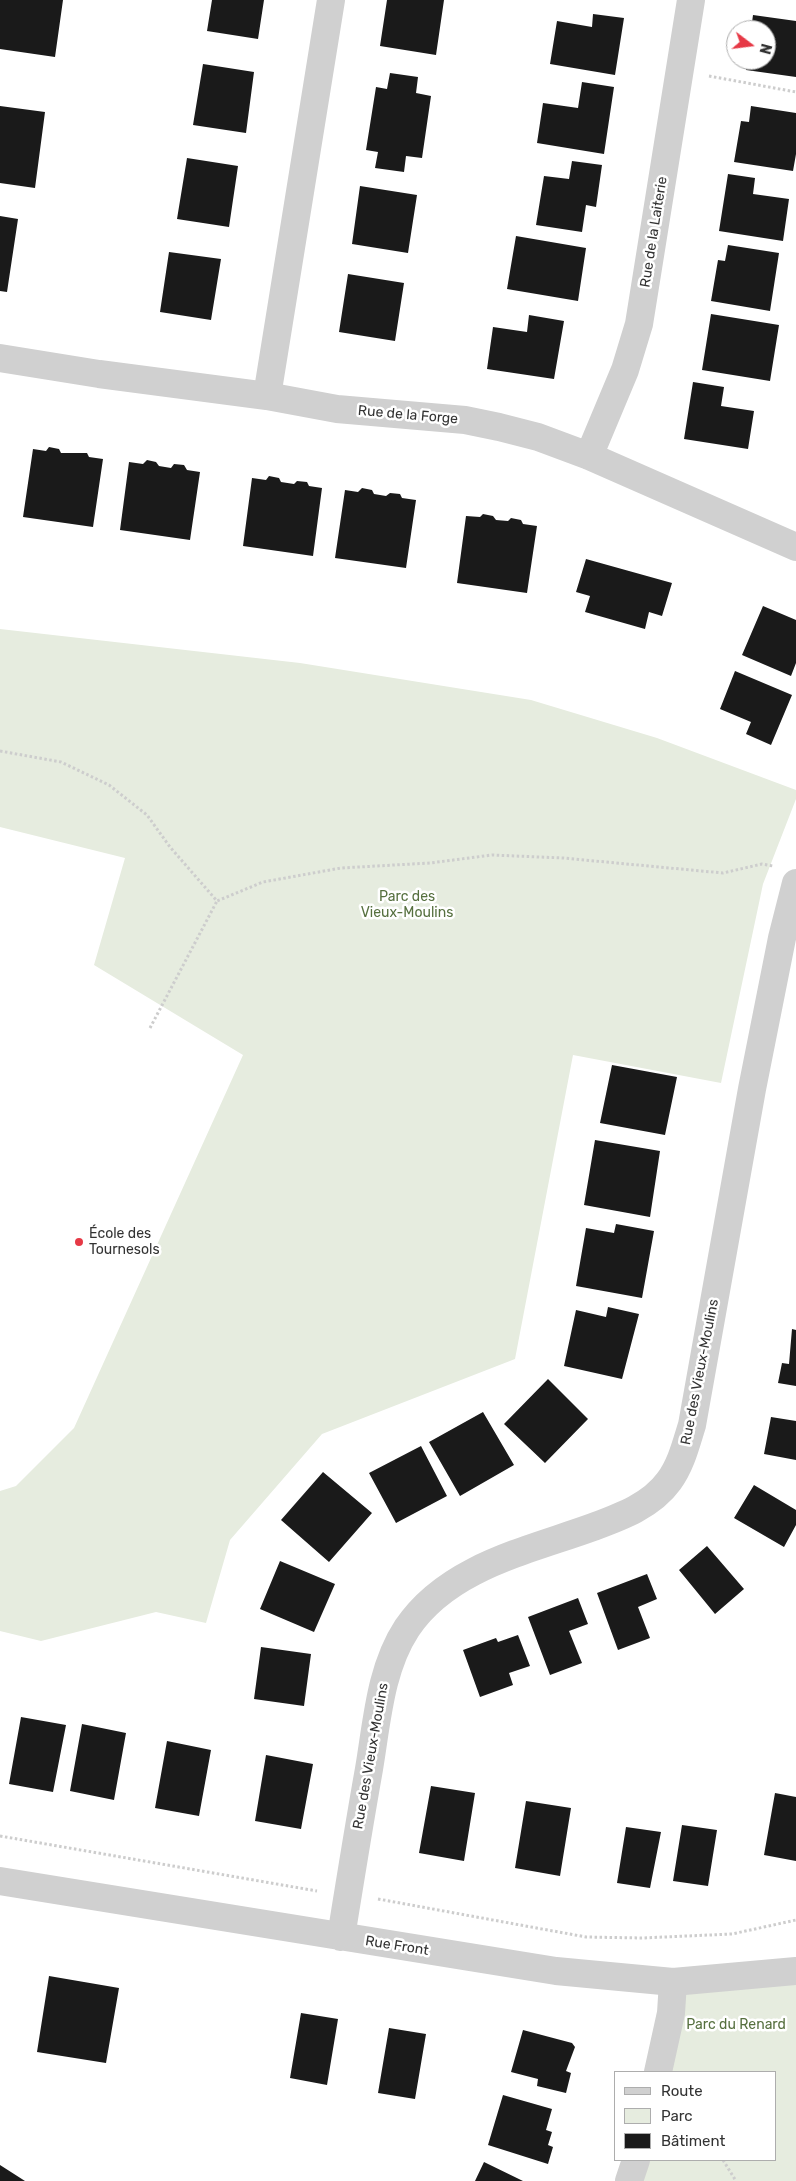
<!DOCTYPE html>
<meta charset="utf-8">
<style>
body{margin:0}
#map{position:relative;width:796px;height:2181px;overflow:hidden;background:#fff;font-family:Rubik,sans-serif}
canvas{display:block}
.legend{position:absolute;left:614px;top:2071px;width:162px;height:90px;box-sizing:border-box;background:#fff;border:1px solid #adadad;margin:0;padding:6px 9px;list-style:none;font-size:15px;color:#333}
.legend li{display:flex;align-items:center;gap:10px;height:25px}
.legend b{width:25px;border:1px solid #adadad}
.north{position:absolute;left:726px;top:20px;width:50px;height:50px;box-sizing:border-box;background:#fff;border:1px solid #adadad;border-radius:50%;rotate:105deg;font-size:14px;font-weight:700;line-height:20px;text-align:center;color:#333}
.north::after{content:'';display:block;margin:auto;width:18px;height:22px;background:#e63946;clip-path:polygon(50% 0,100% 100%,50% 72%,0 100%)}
</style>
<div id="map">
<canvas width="796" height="2181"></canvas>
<ul class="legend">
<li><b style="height:6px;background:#d0d0d0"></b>Route</li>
<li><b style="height:14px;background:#e6ecdf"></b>Parc</li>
<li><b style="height:14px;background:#1a1a1a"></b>Bâtiment</li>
</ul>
<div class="north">N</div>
</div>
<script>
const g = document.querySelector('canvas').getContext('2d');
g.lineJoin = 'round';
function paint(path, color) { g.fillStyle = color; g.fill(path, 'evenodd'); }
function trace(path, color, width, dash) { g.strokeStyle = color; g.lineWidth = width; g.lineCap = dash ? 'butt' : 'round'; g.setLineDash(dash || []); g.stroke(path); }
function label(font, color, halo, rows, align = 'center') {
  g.font = font + ' Rubik,sans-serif'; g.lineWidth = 5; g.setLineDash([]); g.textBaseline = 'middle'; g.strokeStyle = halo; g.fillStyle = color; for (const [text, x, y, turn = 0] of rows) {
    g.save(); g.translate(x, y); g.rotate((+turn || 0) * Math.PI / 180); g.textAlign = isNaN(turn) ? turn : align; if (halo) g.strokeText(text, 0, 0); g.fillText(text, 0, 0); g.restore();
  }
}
const green = new Path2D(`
 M0,629L300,663L531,700L657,738L796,790V799L763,884L721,1083L573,1055L515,1359L322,1434L230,1540L206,1623L156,1612L41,1641L0,1631V1491L16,1486L74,1428L243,1055L94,965L125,858L0,827Z
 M796,1971V2181H629L636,2160H775V2072H658L673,1982Z`);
const building = new Path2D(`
 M0,0H63L55,57L0,49Z
 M212,0H264L258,39L207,31Z
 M387,0H444L436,55L380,46Z
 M593,14L624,18L615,75L550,64L557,21L592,27Z
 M753,15L796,21V77L746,70L747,60H766V30H751Z
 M203,64L254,72L246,133L193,125Z
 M390,73L418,77L416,93L431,96L422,158L406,156L404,172L375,168L378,152L366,150L376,87L387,89Z
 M582,82L614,87L604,154L537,143L543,103L578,108Z
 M0,106L45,112L35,188L0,183Z
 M751,106L796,113V154L793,171L734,162L741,121L749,122Z
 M187,158L238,166L229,227L177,219Z
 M572,161L602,165L596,207L586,205L582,232L536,225L544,176L569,179Z
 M728,174L755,178L753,194L789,199L783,241L719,231Z
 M360,186L417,195L408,253L352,244Z
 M0,216L18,219L7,292L0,291Z
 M516,236L586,248L578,301L507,289Z
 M728,245L779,253L770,311L711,301L718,260L725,261Z
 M169,252L221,259L211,320L160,312Z
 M348,274L404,283L395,341L339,332Z
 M711,314L779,325L770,381L702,370Z
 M529,315L564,321L554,379L487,369L493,327L527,332Z
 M693,382L724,387L721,406L754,411L748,449L684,439Z
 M49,447L59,449L61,453H87L89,457L103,459L93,527L23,517L33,449L46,451Z
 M147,460L156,462L159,466L171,468L174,464L184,465L187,470L200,472L190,540L120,530L129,462L143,464Z
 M269,476L279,478L281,482L294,484L297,481L307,482L309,486L322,488L313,556L243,546L252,478L266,480Z
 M362,488L372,490L374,494L386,496L390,493L400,494L402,498L416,500L406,568L335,558L345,490L358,492Z
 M483,514L493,516L496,520L508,521L511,518L521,520L523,524L537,526L527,593L457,583L466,516L480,517Z
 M586,559L672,583L662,616L649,612L645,629L585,612L590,596L576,592Z
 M763,606L796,620V663L791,676L742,655Z
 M735,671L792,695L771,745L746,734L751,722L720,709Z
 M612,1065L677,1077L665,1135L600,1123Z
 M595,1140L660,1151L650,1217L584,1205Z
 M616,1224L654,1231L642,1298L576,1286L586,1228L614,1233Z
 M608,1307L639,1314L622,1379L564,1366L576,1310L606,1317Z
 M792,1329L796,1330V1386L778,1383L782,1363L789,1364Z
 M548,1379L588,1419L545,1463L504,1424Z
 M483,1412L514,1465L460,1496L429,1442Z
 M771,1417L796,1421V1460L764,1454Z
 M421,1446L447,1496L396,1523L369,1473Z
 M323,1472L372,1513L329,1562L281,1520Z
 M754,1485L796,1510V1525L784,1547L734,1518Z
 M707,1546L744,1589L715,1614L679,1570Z
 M280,1561L335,1584L314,1632L260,1609Z
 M647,1574L657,1599L638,1607L650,1638L618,1650L597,1593Z
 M578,1598L588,1624L569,1631L582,1663L550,1675L528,1617Z
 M518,1635L530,1666L509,1673L513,1685L480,1697L463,1650L496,1638L498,1642Z
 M261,1647L311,1654L304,1706L254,1699Z
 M21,1717L66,1725L53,1792L9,1784Z
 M82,1724L126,1733L114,1800L70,1791Z
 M167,1741L211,1750L199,1816L155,1808Z
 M266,1755L313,1764L301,1829L255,1821Z
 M431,1786L475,1793L464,1861L419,1853Z
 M775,1793L796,1797V1861L764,1855Z
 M526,1801L571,1808L560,1876L515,1868Z
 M682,1825L717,1830L708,1886L673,1881Z
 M626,1827L661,1832L650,1888L617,1883Z
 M49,1976L119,1988L106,2063L37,2052Z
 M301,2013L338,2019L327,2085L290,2078Z
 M389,2028L426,2034L415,2099L378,2093Z
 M523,2030L572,2043L575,2047L566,2071L571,2073L566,2093L537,2086L538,2079L511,2072Z
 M503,2095L552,2109L546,2130L552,2132L548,2145L553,2147L548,2164L488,2145Z
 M484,2162L523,2181H475Z
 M0,2165L25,2181H0Z`);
const path = new Path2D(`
 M709,76L796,92
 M0,751L61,762L109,785L147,815L170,847L217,901L263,882L341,868L430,863L492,855L563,858L723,873L762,864L773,866
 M150,1028L217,901
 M0,1836L317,1891
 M378,1899L586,1937L642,1938L732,1934L796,1920
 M723,2160L736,2181`);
const minor = new Path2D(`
 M0,358L99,374L267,396L337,409L465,420L499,427L538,437L589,456L796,547
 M267,396L331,0
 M589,456L625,370L639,324L691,0
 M0,1881L556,1971L673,1982L796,1971
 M341,1937C350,1881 359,1825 369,1769C377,1722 380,1669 407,1628C448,1567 527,1551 593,1527C620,1517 651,1506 669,1481C681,1465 686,1444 692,1425L752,1089L782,938L796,883
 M658,2072L671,2013L673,1982
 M629,2181L636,2160`);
const markers = [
 [79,1242,5,"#e63946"]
];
const streetNames = [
 ["Rue de la Laiterie",654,232,-81],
 ["Rue de la Forge",408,415,5],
 ["Rue des Vieux-Moulins",700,1372,-79],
 ["Rue des Vieux-Moulins",371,1756,-80],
 ["Rue Front",397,1946,9]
];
const parkNames = [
 ["Parc des",407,897],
 ["Vieux-Moulins",407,913],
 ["Parc du Renard",736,2025]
];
const poiNames = [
 ["École des",89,1234],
 ["Tournesols",89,1250]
];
paint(green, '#e6ecdf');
paint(building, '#1a1a1a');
trace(path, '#cdcdcd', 3, [2.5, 2.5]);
trace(minor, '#d0d0d0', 28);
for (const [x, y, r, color] of markers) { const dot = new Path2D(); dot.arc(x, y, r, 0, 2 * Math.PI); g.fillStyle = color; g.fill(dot); trace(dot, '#fff', 2); }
label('14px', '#333', '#fff', streetNames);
label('14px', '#56703f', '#fff', parkNames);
label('14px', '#333', '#fff', poiNames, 'left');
</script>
